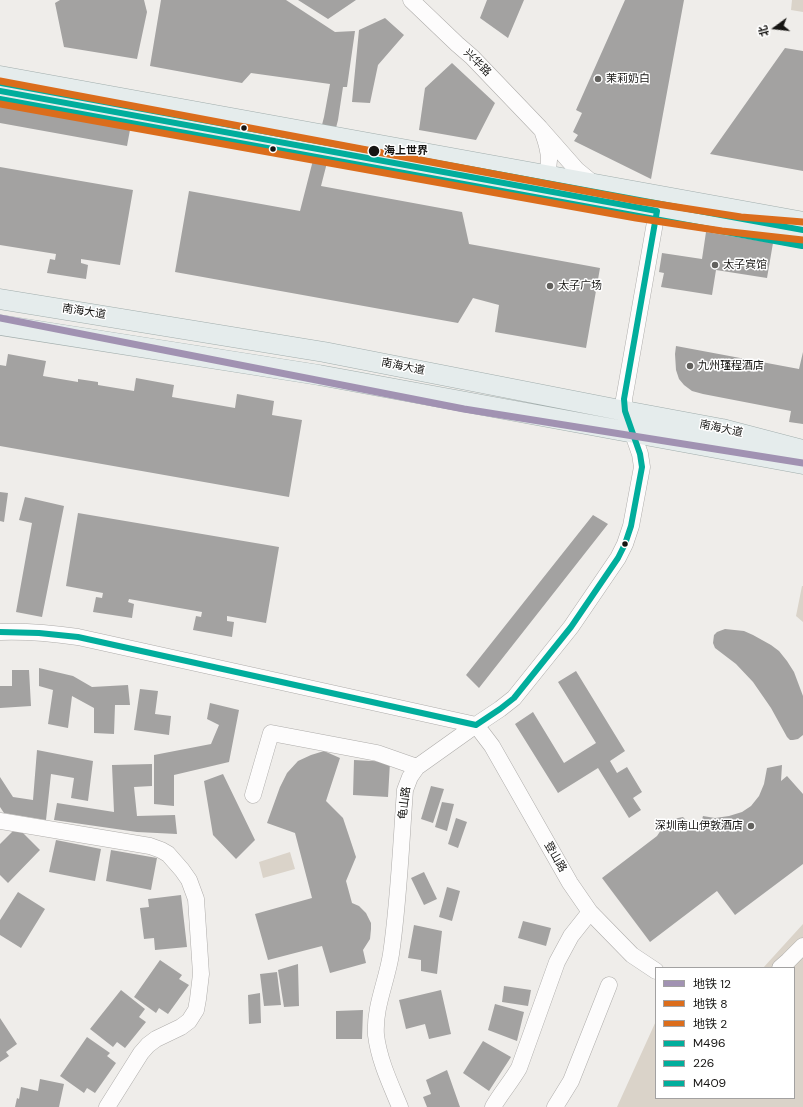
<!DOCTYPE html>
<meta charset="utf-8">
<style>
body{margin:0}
#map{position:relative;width:803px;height:1107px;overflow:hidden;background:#efedea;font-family:"DM Sans","Noto Sans SC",sans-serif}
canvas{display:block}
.legend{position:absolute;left:655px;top:967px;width:140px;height:132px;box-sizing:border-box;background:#fff;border:1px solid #a2a1a1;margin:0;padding:5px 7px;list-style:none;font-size:12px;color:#161513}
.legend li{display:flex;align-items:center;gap:8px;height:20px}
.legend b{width:20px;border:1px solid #a2a1a1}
.north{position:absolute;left:755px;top:8px;width:40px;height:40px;-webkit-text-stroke:3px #fff;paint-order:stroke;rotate:255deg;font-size:11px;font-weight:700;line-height:16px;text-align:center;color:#161513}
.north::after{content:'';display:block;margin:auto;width:14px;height:18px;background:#161513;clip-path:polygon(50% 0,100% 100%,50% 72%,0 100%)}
</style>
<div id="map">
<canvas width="803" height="1107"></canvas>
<ul class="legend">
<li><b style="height:5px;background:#a192b2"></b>地铁 12</li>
<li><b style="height:5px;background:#db6d1c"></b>地铁 8</li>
<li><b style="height:5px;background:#db6d1c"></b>地铁 2</li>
<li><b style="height:5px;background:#01ad9c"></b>M496</li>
<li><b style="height:5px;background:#01ad9c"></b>226</li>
<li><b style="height:5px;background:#01ad9c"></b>M409</li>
</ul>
<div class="north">北</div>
</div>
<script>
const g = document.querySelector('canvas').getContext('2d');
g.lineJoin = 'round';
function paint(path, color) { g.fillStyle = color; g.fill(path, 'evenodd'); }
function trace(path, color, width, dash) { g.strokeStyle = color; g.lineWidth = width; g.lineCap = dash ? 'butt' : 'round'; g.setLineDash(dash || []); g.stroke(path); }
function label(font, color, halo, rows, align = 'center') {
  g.font = font + ' "DM Sans","Noto Sans SC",sans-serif'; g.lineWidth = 3; g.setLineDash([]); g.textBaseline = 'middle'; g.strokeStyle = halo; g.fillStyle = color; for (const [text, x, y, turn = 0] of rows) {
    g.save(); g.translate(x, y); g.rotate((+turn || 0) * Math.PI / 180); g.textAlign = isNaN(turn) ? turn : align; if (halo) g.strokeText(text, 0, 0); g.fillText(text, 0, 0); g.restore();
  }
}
const green = new Path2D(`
 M792,0H803V12L791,10Z
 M802,586H803V622L796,616Z
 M290,852L295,869L263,878L259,862Z
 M803,924V1107H617L656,1021V1098H794V968H763Z`);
const building = new Path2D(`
 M60,0H144L147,12L137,59L64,47L55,3Z
 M161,0H286L335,32L355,31L347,87H343L338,120L321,186L462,212L469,244L600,268L586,348L495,332L499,305L473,298L458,323L175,272L189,191L300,211L324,117L330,84L251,73L242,83L150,66Z
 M298,0H356L328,19Z
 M487,0H524L508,38L480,18Z
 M625,0H684L651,179L574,141L578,135L573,132L582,113L576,110Z
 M385,18L404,35L378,65L370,103L352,102L359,30Z
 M785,48L803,51V171L710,154Z
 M452,63L495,103L476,140L419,130L425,88Z
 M0,95L132,119L127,146L0,123Z
 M0,167L133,190L120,265L81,259V263L88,265L86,279L47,273L50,259L55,260L56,254L0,245Z
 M706,232L773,243L767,278L716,270L712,295L661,287L664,273L659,272L662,253L702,259Z
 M676,346L799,369L803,352V424L789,422L791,411L703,394L692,391L684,385L679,379L676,370L675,354Z
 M8,354L46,361L43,376L78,382V379L98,382V385L134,391L136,378L174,385L172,397L235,408L237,394L274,401L272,415L302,420L289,497L0,446V365L6,366Z
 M0,492L8,493L4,522L0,521Z
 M25,497L64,506L42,617L16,612L32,523L19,520Z
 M78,513L279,547L266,623L227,616V621L234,622L232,637L193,630L196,616L201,617L202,612L129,599L128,602L134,604L132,618L93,612L96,597L102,598L103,593L66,586Z
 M593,515L608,524L479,688L466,675Z
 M725,629L744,631L753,635L771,645L779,651L787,661L794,672L803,696V735L798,739L793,740H790L787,737L771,708L753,682L736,664L715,648L713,643L714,635L717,632Z
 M39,668L73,676L92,687L128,685L130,705H115L114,734L94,733V708L72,696L68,728L48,724L53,690L39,686Z
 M12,670H29L31,706L0,708V686H12Z
 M576,671L625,751L610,761L617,773L627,767L642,792L633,798L641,810L629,818L598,768L558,793L515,724L533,712L564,763L596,743L558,682Z
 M140,689L158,691L155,714L171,716L169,735L134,730Z
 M210,703L239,710L229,762L174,775V806L154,804V755L211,744L219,725L207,719Z
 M37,750L93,761L88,801L71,798L74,778L51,774L46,820L4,813L0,807V777L13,797L33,800Z
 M324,751L340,758L326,801L343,818L356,857L346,881L352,903L359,906L366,913L371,923V929L370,939L363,950L366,963L330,973L322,946L268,960L255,914L312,898L295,833L267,823L280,787L287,773L298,761L311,755Z
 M354,760L390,762L388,797L353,795Z
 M152,764V786L134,787L137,816L175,815L177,834L137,832L54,820L57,803L114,812L112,765Z
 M782,765L781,781L787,776L803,794V864L735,915L717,891L650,942L602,878L657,836L665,824L672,820L678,818L683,817L695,830L700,826L703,816L715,818L729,816L742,812L751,806L759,796L764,784L767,768Z
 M223,774L255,840L236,859L213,835L204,781Z
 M431,786L444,789L433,823L421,819Z
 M442,802L454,804L447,831L435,827Z
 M456,818L467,822L458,848L448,844Z
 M17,827L40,850L8,883L0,875V844Z
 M56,840L101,849L95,881L49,872Z
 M111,850L157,858L151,890L106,881Z
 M424,872L437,899L424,905L411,878Z
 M447,887L460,891L452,921L439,917Z
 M18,892L45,909L21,948L0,935V920Z
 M181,895L187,947L155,950L154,938L144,939L140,908L149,907L148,899Z
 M523,921L551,928L546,946L518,938Z
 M414,925L442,931L437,974L421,971V960L408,958Z
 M160,960L182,975L179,979L189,985L168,1014L159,1008L156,1013L134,997Z
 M298,964L299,1006L284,1007L278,970Z
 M277,972L281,1005L264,1006L260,974Z
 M504,986L531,990L528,1006L502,1002Z
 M121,990L145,1009L139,1017L146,1022L125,1048L117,1042L113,1047L90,1029Z
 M441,990L451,1034L429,1039L425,1024L406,1029L399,1000Z
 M260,993L261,1023L249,1024L248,995Z
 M495,1004L524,1012L517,1041L488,1030Z
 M363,1010L362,1039H336V1011Z
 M0,1018L17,1044L6,1052L9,1056L0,1062Z
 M87,1037L110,1053L107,1056L116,1063L95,1093L87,1088L84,1093L60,1076Z
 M483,1041L511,1057L489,1091L463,1073Z
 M447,1070L460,1107H427L423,1097L431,1094L426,1080Z
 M40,1079L64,1084L59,1107H15L17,1098L19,1099L21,1087L38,1091Z`);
const minor = new Path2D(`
 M411,0L457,44L472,57L540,128L577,170L594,184
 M541,174L547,170C552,159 547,144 543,133
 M0,632C28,631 50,633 78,637L476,725
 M476,725L492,746L570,883L590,912L632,955L656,971
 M253,795L271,733L377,753L417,767
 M0,821L150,846L161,850L168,854L182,870L189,880L196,899L201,974L198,999L196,1010L189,1021L181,1027L156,1039L148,1045L141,1053L107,1107
 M780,968L788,961L803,946
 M400,1107C390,1083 379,1060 376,1035C374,1007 387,981 391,954C399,900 401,844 405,790L410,777L417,767L476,725L500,709L514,698L571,627L618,558L625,544L631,526L642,467L640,454L625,411L624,399L626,388L657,211
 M493,1107C501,1093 511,1082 519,1068L557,962L571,936L590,912
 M555,1107L571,1081L609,985`);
const major = new Path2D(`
 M0,76L803,222
 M0,91L803,238
 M0,299L324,352L625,411L722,429L803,450
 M0,325L319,375L803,464`);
const bus1 = new Path2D(`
 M0,91L657,211L624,399L625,411L640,454L642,467L631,526L625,544L618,558L571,627L514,698L500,709L476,725L78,637L39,633L0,632`);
const bus2 = new Path2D(`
 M0,99L802,246`);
const bus3 = new Path2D(`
 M1,83L803,230`);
const metro1 = new Path2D(`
 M0,318L464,409L803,463`);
const metro2 = new Path2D(`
 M0,81L638,201L741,217L803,222`);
const metro3 = new Path2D(`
 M0,104L636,218L722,231L803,240`);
const markers = [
 [598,79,4,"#62615e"],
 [244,128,3.5,"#161513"],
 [273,149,3.5,"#161513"],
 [374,151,6,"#161513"],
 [715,265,4,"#62615e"],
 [550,286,4,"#62615e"],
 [690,366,4,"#62615e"],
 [625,544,3.5,"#161513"],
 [751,826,4,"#62615e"]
];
const streetNames = [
 ["兴华路",477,63,44],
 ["南海大道",84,312,9],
 ["南海大道",403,367,11],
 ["南海大道",721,429,12],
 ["龟山路",405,803,-83],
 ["登山路",555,857,60]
];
const poiNames = [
 ["茉莉奶白",606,79],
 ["太子宾馆",723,265],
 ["太子广场",558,286],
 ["九州瑾程酒店",698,366],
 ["深圳南山伊敦酒店",743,826,"right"]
];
const stopNames = [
 ["海上世界",384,151]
];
paint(green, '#dad3c9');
paint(building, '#a3a2a1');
trace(minor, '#aeacaa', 17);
trace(major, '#a1adac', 21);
trace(minor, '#fdfcfc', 16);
trace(major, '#e5ecec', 20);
trace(bus1, '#01ad9c', 6);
trace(bus2, '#01ad9c', 6);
trace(bus3, '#01ad9c', 6);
trace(metro1, '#a192b2', 7);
trace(metro2, '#db6d1c', 7);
trace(metro3, '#db6d1c', 7);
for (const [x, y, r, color] of markers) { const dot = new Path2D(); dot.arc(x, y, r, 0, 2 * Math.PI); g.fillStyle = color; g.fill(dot); trace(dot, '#fff', 1.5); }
label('11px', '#161513', '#fff', streetNames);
label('11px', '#161513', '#fff', poiNames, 'left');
label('bold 11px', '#161513', '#fff', stopNames, 'left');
</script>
